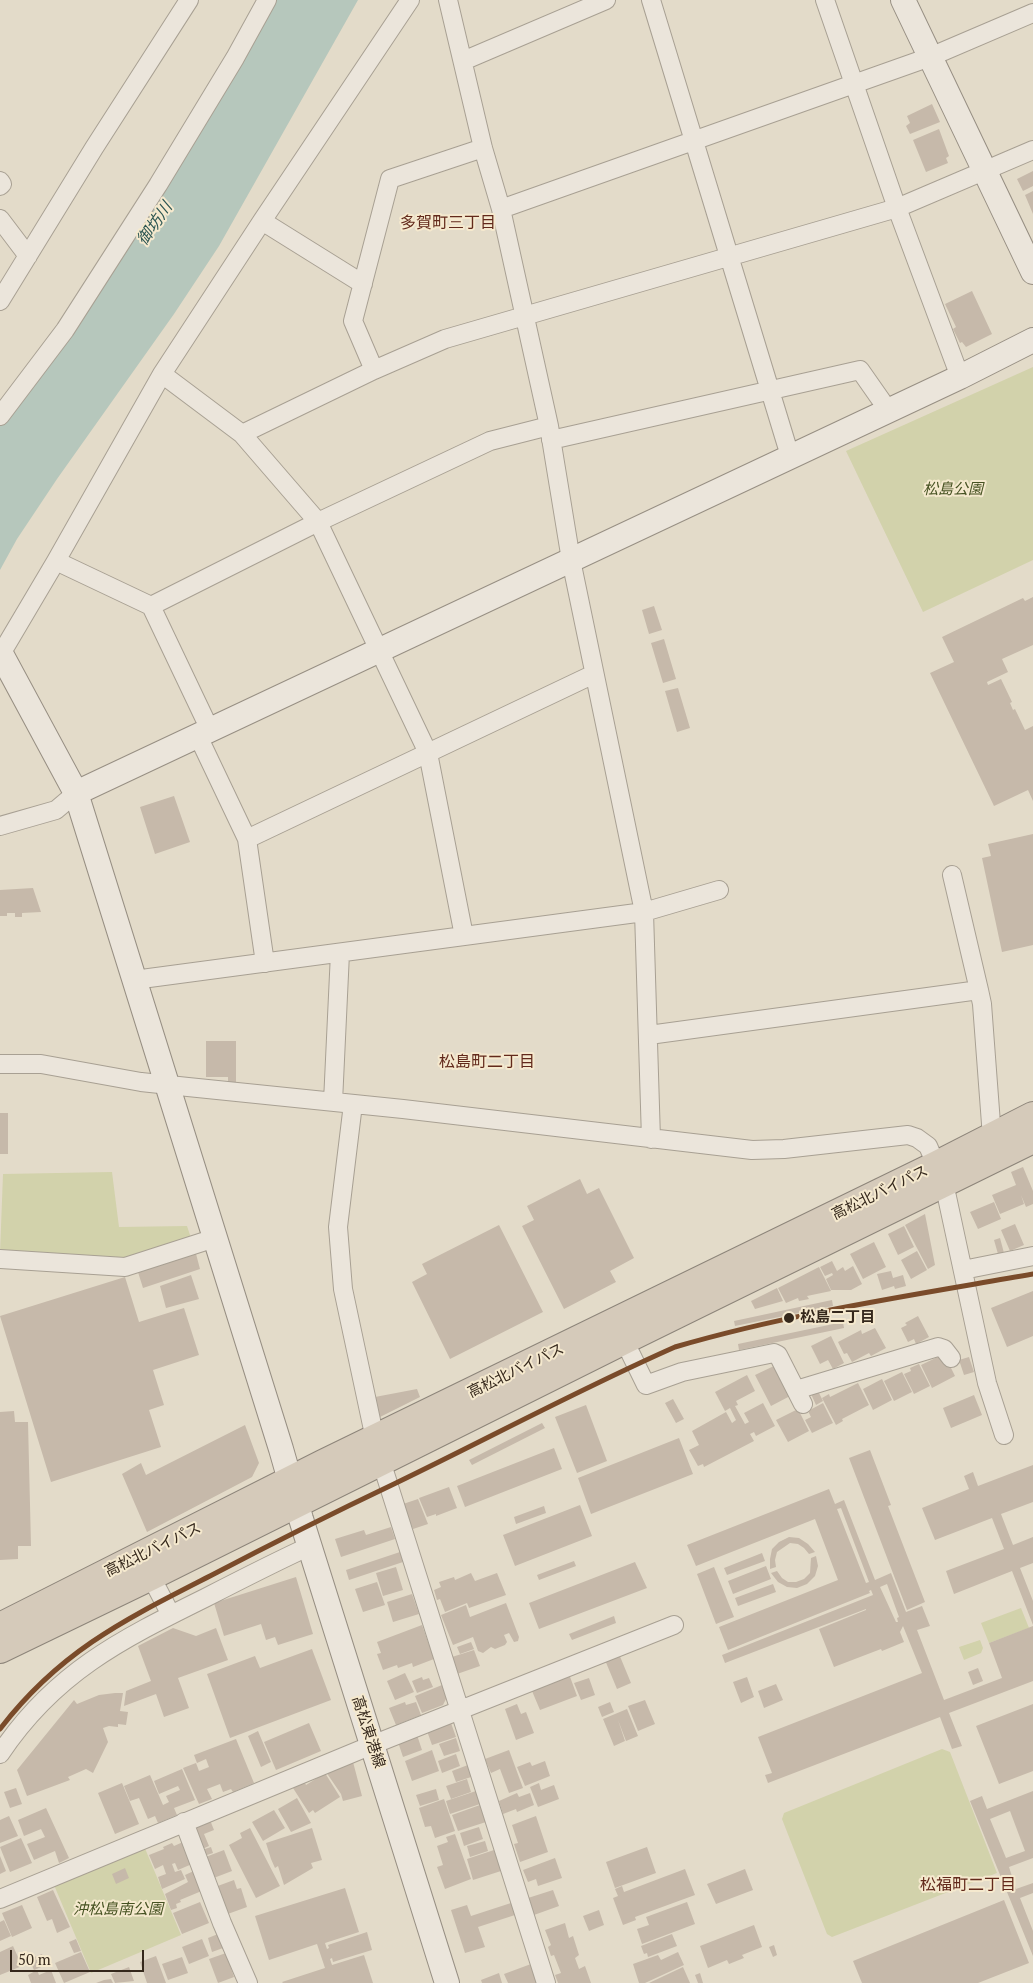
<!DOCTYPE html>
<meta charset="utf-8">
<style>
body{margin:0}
#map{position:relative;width:1033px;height:1983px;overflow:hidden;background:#e3dbc9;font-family:"PT Serif",serif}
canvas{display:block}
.scale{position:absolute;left:10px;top:1950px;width:134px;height:22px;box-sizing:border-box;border:2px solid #35281c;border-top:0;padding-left:6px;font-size:15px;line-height:18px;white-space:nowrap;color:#35281c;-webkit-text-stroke:4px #f5e9ce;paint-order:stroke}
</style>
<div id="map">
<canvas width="1033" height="1983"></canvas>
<div class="scale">50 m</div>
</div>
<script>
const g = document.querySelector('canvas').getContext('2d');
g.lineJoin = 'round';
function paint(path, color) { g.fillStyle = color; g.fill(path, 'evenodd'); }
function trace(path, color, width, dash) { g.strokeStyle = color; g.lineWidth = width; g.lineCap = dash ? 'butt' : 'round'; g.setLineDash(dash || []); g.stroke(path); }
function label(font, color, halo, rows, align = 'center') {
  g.font = font + ' "PT Serif","Noto Sans JP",serif'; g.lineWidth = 4; g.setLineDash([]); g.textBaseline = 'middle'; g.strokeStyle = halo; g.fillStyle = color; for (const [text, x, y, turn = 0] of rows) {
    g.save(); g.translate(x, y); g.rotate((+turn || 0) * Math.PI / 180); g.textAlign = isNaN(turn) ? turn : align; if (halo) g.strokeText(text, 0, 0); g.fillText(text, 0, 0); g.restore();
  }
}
const green = new Path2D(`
 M1033,367V560L923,612L846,451Z
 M112,1172L119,1227L187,1226L192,1241L124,1262L0,1254L3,1174Z
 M1021,1608L1029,1628L989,1643L981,1623Z
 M980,1640L983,1648L981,1653L964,1660L959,1647Z
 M942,1749L950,1752L997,1873L832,1937L827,1934L782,1819L784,1813Z
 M144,1846L181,1935L91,1973L54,1885Z`);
const water = new Path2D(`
 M276,0H358L219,246L174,314L57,479L17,539L0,570V422L241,66Z`);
const building = new Path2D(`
 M932,104L940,122L910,134L906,126L910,123L907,116Z
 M939,129L949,156L946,158L948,163L926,172L913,140Z
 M1033,171V186L1023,191L1017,179Z
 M1033,191V214L1025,195Z
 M972,291L992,334L966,347L962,342L960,343L953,329L956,327L945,304Z
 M1033,597V645L1002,659L1008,672L987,682L988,685L1001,679L1012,702L1010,703L1013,710L1015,709L1025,730L1033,726V801L1028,790L994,806L930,673L954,662L942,637L1023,598L1025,601Z
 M654,606L662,630L649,634L642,610Z
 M664,639L676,679L663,683L651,643Z
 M678,688L690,728L677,732L665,691Z
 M174,796L190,842L155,854L140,807Z
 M1033,834V945L1002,952L982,858L991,856L988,844Z
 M33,888L41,912L22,913V917H15V913H7V916H0V890Z
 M206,1041H236V1082H228V1077H206Z
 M0,1113H8V1154H0Z
 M1023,1167L1033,1191V1204L1026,1207L1021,1195L1024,1204L1000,1214L992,1195L1016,1185L1011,1172Z
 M580,1179L587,1194L599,1188L634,1258L610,1271L616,1282L564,1309L522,1226L534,1220L527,1206Z
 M994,1202L1001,1219L978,1229L970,1212Z
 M925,1214L935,1265L928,1269L905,1225Z
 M1015,1224L1024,1245L1010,1251L1001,1230Z
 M499,1225L543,1312L450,1359L412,1282L427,1274L422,1264Z
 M904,1226L914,1247L898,1255L888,1234Z
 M1000,1238L1004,1253L998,1254L994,1240Z
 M874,1242L886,1267L863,1279L850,1254Z
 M195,1250L200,1269L143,1288L137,1269Z
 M917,1251L927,1270L911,1279L901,1260Z
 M832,1261L837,1271L843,1267L845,1271L853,1266L862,1284L851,1290H831L826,1279L833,1275L832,1273L825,1276L820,1267Z
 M819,1267L831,1291L807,1296L809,1299L799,1301L798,1298L786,1303L778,1288Z
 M891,1271L893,1278L903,1275L906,1286L895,1289L894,1286L882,1290L877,1274Z
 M191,1275L199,1299L166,1308L160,1286Z
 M125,1277L139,1322L184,1308L199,1355L153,1370L164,1405L149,1410L161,1447L51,1482L0,1316Z
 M777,1288L783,1301L755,1309L751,1301Z
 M1033,1291V1336L1007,1347L991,1308Z
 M832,1300L833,1306L735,1326L734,1321Z
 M918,1316L929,1337L916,1344L914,1339L908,1342L901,1328L907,1325L905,1323Z
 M843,1322L844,1328L739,1350L738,1344Z
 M875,1328L886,1348L871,1356L869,1353L852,1362L847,1353L844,1354L838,1342L861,1330L862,1334Z
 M831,1336L844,1363L833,1369L828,1360L820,1364L811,1346Z
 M944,1354L955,1376L932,1388L921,1365Z
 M969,1357L974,1372L964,1375L959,1360Z
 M919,1364L930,1386L914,1394L904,1374L911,1371L910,1368Z
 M776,1365L792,1395L771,1406L755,1375Z
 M902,1372L912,1392L894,1401L884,1381Z
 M747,1375L755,1391L736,1401L738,1405L735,1406L745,1424L749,1422L744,1413L763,1403L775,1426L756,1436L754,1432L750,1434L754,1441L704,1467L703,1464L698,1466L689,1450L699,1445L692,1431L726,1412L732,1423L736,1420L730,1408L725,1411L715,1392Z
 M882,1379L892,1400L873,1410L863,1389Z
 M858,1383L869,1405L842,1419L843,1421L836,1425L822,1398L829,1394L830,1397Z
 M417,1389L420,1397L380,1417L375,1397Z
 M818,1391L823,1401L816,1405L811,1394Z
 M974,1395L982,1415L951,1428L943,1408Z
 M673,1399L684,1419L676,1423L665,1403Z
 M823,1403L833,1423L812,1433L805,1420L811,1417L808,1411Z
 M586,1405L607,1461L577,1473L555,1417Z
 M798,1409L809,1431L788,1442L776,1420Z
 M14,1411L15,1422H28L31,1546H18V1559L0,1560V1412Z
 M542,1423L545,1428L472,1465L469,1460Z
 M245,1425L259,1463L252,1477L147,1532L122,1474L141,1463L146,1475Z
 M679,1438L693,1474L591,1514L578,1478Z
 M554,1448L562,1469L465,1507L457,1486Z
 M870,1450L891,1505L888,1506L925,1602L907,1610L849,1458Z
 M1033,1465V1502L1001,1514L1013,1545L1033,1537V1563L1020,1568L1033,1601V1625L1012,1571L954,1594L946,1571L1004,1549L992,1518L935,1540L922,1508L969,1489L964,1476L973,1472L978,1486Z
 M449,1487L457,1508L436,1516V1514L427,1517L419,1498Z
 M829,1489L835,1504L844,1500L875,1580L891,1573L906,1612L922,1606L930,1626L917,1630L944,1700L1002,1678L989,1643L1033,1626V1681L949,1713L962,1746L952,1749L940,1717L768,1783L765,1775L772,1773L758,1737L922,1673L903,1626L900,1632L904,1642L882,1651L881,1649L834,1667L819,1629L866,1610V1609L725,1663L722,1655L873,1595L871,1590L869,1591L870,1593L728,1650L719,1627L838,1580L815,1519L696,1566L687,1545ZM841,1508L869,1582L866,1583L837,1509ZM887,1584L899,1617L897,1618L898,1622H896L880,1587Z
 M418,1499L428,1524L413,1529L403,1504Z
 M580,1505L592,1536L515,1566L503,1535Z
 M544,1506L546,1513L516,1524L514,1517Z
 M391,1527L395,1539L341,1557L335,1539L364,1530L366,1535Z
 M789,1537L799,1538L808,1544L815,1552L809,1554L804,1548L798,1544L790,1543L777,1552L775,1560L776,1567L770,1569V1559L772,1549L779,1542Z
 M400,1552L403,1562L349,1580L346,1570Z
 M762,1553L765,1561L727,1575L724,1568Z
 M816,1556L818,1566L815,1576L807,1584L797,1588L787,1587L778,1582L771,1573L777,1571L782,1578L788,1582H796L804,1579L810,1573L811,1558Z
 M574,1561L576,1566L539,1580L537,1575Z
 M635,1562L647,1588L539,1629L529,1603Z
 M766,1566L771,1579L733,1594L728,1581Z
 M396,1567L403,1590L383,1596L376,1573Z
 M714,1567L734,1617L716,1624L697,1574Z
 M471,1573L475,1581L497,1573L506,1595L469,1608L467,1603L445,1612L440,1599L437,1600L434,1590L441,1587L439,1582L454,1577L455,1580Z
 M296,1577L313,1634L278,1645L275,1637L266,1640L261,1624L224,1636L214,1603Z
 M377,1582L385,1605L363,1612L355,1589Z
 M773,1584L776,1592L738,1606L735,1598Z
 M412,1594L419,1614L393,1622L387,1602Z
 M506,1603L519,1637L518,1641L514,1642L509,1633L504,1635L507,1642L505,1645L495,1649L491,1647L483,1653L478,1651L473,1637L453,1645L441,1615L466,1605L470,1617Z
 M614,1616L616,1623L572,1640L569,1634Z
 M422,1625L434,1659L413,1667L412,1663L398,1668L397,1665L383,1670L377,1654L381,1653L377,1642Z
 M173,1628L196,1636L216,1628L228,1660L178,1678L189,1708L164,1717L156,1694L124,1706L126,1691L151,1681L138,1646Z
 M471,1642L474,1649L460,1654L457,1647Z
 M312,1649L331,1700L230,1738L207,1674L255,1656L260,1668Z
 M474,1650L480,1666L457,1674L452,1657Z
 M619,1654L631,1683L617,1689L605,1660Z
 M978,1668L983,1681L973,1685L968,1672Z
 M405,1673L414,1692L395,1700L387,1681Z
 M569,1674L577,1696L540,1710L532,1691L537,1689L536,1686Z
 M422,1677L423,1680L429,1678L433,1687L417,1693L412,1681Z
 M747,1677L754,1697L741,1703L733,1682Z
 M589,1678L595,1695L581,1700L574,1683Z
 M776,1684L783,1700L764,1708L758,1691Z
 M442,1685L447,1697L443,1705L422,1713L415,1696Z
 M115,1693H123L120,1711L128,1712L126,1725L118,1724V1727L109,1726L103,1728L108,1742L93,1773L86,1769L68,1777L70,1780L27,1796L17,1770L74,1700L77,1704L99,1695Z
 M645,1700L655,1724L638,1731L628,1706Z
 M405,1702L406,1705L416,1702L421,1715L396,1725L389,1708Z
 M610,1702L614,1712L602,1717L598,1707Z
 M517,1704L521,1714L526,1712L534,1733L516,1740L505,1709Z
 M1033,1704V1771L999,1784L976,1726Z
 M627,1709L638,1736L626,1741L618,1720L625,1741L614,1746L603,1719Z
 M309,1723L321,1751L276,1770L264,1742Z
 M451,1723L456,1737L432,1745L427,1731Z
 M258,1731L271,1762L261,1767L248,1736Z
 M417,1735L422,1750L403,1757L398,1742Z
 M456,1738L460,1751L444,1756L439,1744Z
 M236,1739L254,1783L233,1792L231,1789L223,1792L220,1784L207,1789L212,1799L199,1804L183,1768L196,1763L199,1771L209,1767L206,1759L197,1763L194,1755Z
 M432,1750L439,1771L412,1781L405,1761Z
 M509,1750L523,1788L509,1793L500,1769L491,1773L485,1759Z
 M456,1754L460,1766L442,1773L438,1761Z
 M545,1761L550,1776L525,1786L517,1767L530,1762L532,1766Z
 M353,1762L362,1796L343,1801L341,1794L326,1772Z
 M468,1765L471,1777L456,1782L452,1771Z
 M182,1769L195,1800L174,1808L177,1815L158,1823L155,1816L148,1819L139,1798L130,1801L124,1786L150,1775L163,1805L169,1802L166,1796L180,1790L178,1786L159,1794L154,1781Z
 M325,1773L340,1797L315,1813L313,1810L309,1813L293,1788L304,1781L306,1785Z
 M467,1779L471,1792L451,1799L446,1786Z
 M122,1783L139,1824L115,1834L98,1793Z
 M539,1783L541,1790L554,1785L559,1799L538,1807L530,1787Z
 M16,1788L22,1804L10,1808L4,1792Z
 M436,1789L439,1800L420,1806L416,1795Z
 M476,1791L480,1804L450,1814L446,1801Z
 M1033,1791V1858L1009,1867L1016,1889L1033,1883V1893L1020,1898L1033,1931V1956L970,1801L982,1796L987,1809ZM1010,1811L1025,1851L1006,1858L990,1819Z
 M517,1793L519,1797L530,1793L534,1805L517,1812L516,1809L503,1814L499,1801Z
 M297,1798L311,1823L291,1832L278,1809Z
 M444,1799L455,1831L435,1838L431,1826L425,1827L419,1808Z
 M480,1805L486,1822L458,1831L452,1815Z
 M46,1808L69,1858L59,1863L55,1851L34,1860L27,1844L45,1837L41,1829L24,1836L18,1820Z
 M274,1810L285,1828L263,1841L252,1822Z
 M9,1816L18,1836L0,1843V1820Z
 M536,1816L548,1852L520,1862L514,1844L518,1843L512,1825Z
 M210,1820L214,1830L204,1834L209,1846L200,1850L195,1826Z
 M479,1827L483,1839L464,1846L460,1833Z
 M250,1828L280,1886L256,1898L229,1845L242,1838L240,1833Z
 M312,1828L322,1860L311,1863L313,1868L284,1885L278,1866L275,1868L271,1859L266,1843Z
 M455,1834L471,1879L445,1889L437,1867L443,1865L437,1846L448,1842L446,1837Z
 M21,1838L32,1863L10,1872L0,1847Z
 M485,1841L488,1851L470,1857L467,1846Z
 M183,1842L192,1864L178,1870L175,1863L172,1864L175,1872L181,1870L185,1879L162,1889L158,1877L166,1874L163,1865L155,1869L149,1855L164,1849L163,1847L172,1843L174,1846Z
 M211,1847L213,1853L204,1856L202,1850Z
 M647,1847L656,1873L615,1888L606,1862Z
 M224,1850L232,1871L211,1879L203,1858Z
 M494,1850L501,1871L473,1880L467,1859Z
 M0,1856L6,1871L0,1874Z
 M555,1858L562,1878L538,1886L536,1879L528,1882L523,1870Z
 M125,1868L129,1878L116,1884L112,1874Z
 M685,1869L695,1895L635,1917L636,1920L623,1925L613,1898L618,1896L615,1889L622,1886L624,1892Z
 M745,1869L753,1890L716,1904L707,1884Z
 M196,1870L204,1890L180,1900L181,1902L176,1904L177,1908L171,1910L165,1894L188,1882L185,1875Z
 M234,1880L237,1889L241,1888L247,1907L225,1915L215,1887Z
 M345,1888L359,1932L325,1943L327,1949L329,1948L328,1945L367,1932L372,1950L333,1962L332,1958L330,1959L332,1965L364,1955L373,1983H283L282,1982L325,1968L317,1944L269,1960L255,1916Z
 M53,1890L70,1927L57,1933L52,1919L47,1921L37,1897Z
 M553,1890L559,1906L534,1915L528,1898Z
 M1004,1900L1029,1963L978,1983H862L853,1961Z
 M200,1902L209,1923L182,1934L173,1913Z
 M687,1902L695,1924L642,1944L637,1929L649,1925L646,1917Z
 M511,1903L515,1915L478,1927L485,1947L465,1953L451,1910L467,1905L471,1916Z
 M22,1905L32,1928L12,1937L2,1913Z
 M599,1910L604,1925L589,1931L583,1916Z
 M4,1920L11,1936L0,1941V1922Z
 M565,1923L569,1938L573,1936L579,1955L575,1958L579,1969L585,1966L591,1983H558L555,1975L561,1973L554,1955L551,1956L548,1947L551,1945L545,1930Z
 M754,1925L762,1947L742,1955L744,1958L729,1964L727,1960L708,1968L700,1946Z
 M218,1934L223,1948L212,1952L208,1938Z
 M672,1934L677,1946L648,1957L647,1953L644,1954L641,1946Z
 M76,1939L81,1951L74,1953L69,1942Z
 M202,1939L209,1956L189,1964L182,1947Z
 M774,1945L777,1955L773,1957L769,1947Z
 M13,1946L22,1966L0,1975V1952Z
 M81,1952L90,1972L64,1983L55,1963Z
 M678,1952L684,1965L645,1983H639L633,1964L658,1955L661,1960Z
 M226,1953L234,1977L218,1983L209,1959Z
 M42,1954L46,1965L34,1970L29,1959Z
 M156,1956L166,1983H147L140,1962Z
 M182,1957L188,1973L168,1980L162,1964Z
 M531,1964L538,1983H508L504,1974Z
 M129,1967L134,1981L115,1983L111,1974Z
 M683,1967L690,1983H649Z
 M37,1970L39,1975L51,1970L56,1983H31L28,1975Z
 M499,1973L502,1983H482L481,1980Z
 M700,1973L703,1983H698L695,1975Z
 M111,1979L113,1983H96L104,1980Z`);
const street = new Path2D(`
 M448,0L483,148L501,209L549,426L571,560L644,912L651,1139
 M651,0L790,456
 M825,0L897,208L960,377
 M463,61L606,0
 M0,181L2,184L0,186
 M501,209L930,57L1033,13
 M0,219L28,256
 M262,221L363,284
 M0,301L94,148L189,0
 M374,370L353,321L390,179L483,148
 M162,374L242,434L318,522L428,753L464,936
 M0,416L65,330L158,185L235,58L267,0
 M242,434L374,370L445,339L897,208L1033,150
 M551,440L860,370L888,410
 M56,561L151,606L210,730
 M151,606L318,522L490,441L549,426
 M1,654L56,561L162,374L262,221L410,0
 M198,736L247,839L594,674
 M0,826L56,810L76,793
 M247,839L265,963
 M952,875L979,990
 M134,980L644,912L719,890
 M649,1035L979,990L982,1004L992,1137
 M0,1064H41L141,1082L188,1087L403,1109L752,1150L784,1149L908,1135L917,1138L928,1146L944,1183L987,1383L1004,1435
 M333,1102L340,953
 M353,1104L338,1227L343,1289L375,1439
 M0,1259L125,1267L215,1238
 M963,1270L1033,1256
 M620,1332L646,1385L682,1372L774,1353L778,1355L803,1404
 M796,1390L938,1347L944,1349L951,1358
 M381,1461L546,1983
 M147,1569L171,1615
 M0,1754C54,1673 120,1640 205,1598C240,1580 275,1562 310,1546
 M184,1822L222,1923L248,1983
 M0,1899L372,1745L674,1625`);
const secondary = new Path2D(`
 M903,0L1033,272
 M0,652L76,793L281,1449L301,1519L447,1983
 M76,793L960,377L1033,340`);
const highway = new Path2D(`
 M0,1627L323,1464L937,1165L1033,1116
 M0,1649L151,1576L624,1340L1033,1139`);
const rail1 = new Path2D(`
 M0,1729C60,1651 124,1620 210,1576C271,1544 333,1513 396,1483C489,1438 580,1389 675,1347C791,1313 913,1295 1033,1274`);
const markers = [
 [789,1318,6,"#35281c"]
];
const parkNames = [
 ["松島公園",953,490],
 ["沖松島南公園",118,1910]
];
const streetNames = [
 ["高松北バイパス",880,1193,-26],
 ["高松北バイパス",516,1371,-26],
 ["高松北バイパス",153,1550,-26],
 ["高松東港線",368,1732,72]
];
const stopNames = [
 ["松島二丁目",800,1318]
];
const neighbourhoodNames = [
 ["多賀町三丁目",448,223],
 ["松島町二丁目",487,1062],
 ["松福町二丁目",968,1885]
];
const waterNames = [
 ["御坊川",155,224,-55]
];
paint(green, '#d2d2ab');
paint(water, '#b6c7bc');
paint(building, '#c6b9aa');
trace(street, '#a8a093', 20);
trace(secondary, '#978f83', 26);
trace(highway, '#8d857a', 30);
trace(street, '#ebe5db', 18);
trace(secondary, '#ebe5db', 24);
trace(highway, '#d5caba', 28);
trace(rail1, '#7a4b2a', 5);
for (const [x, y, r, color] of markers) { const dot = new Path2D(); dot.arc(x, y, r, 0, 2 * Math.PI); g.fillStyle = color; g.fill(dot); trace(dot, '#f5e9ce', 2); }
label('italic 15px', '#465222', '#f5e9ce', parkNames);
label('15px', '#35281c', '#f5e9ce', streetNames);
label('bold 15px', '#35281c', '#f5e9ce', stopNames, 'left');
label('16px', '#62291b', '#f5e9ce', neighbourhoodNames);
label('italic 16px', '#2b5552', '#f5e9ce', waterNames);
</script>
